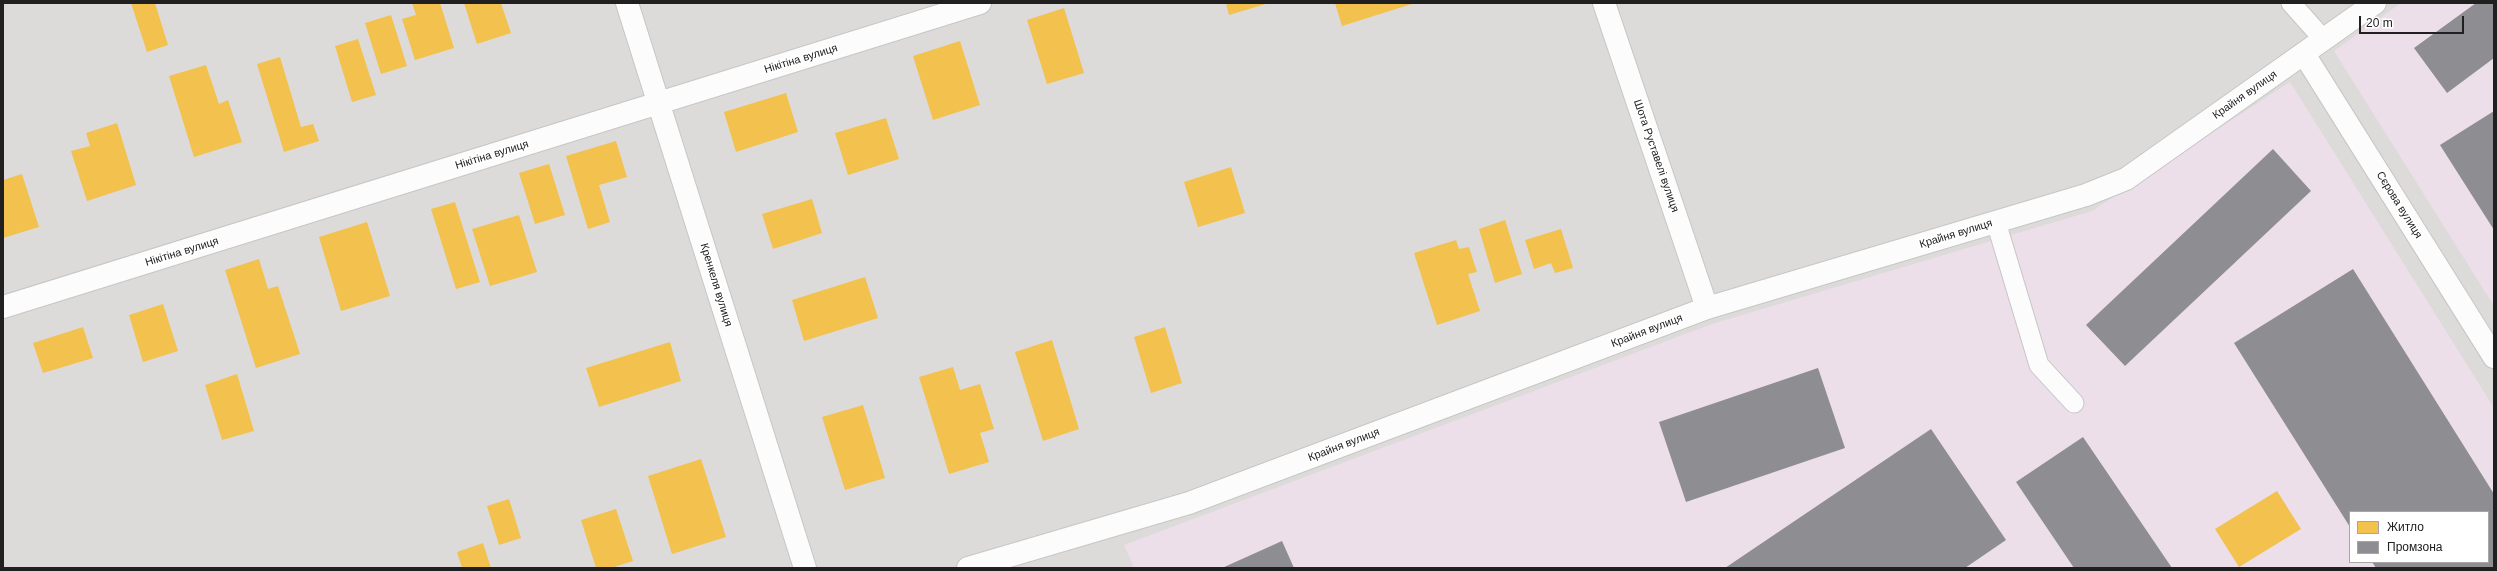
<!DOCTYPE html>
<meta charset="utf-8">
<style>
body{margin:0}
#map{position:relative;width:2497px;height:571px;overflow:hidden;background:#eeebe8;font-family:Helvetica,sans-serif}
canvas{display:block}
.frame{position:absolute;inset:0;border:4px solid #202020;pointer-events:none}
.legend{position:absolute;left:2349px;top:511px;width:140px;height:52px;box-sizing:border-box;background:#fff;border:1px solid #a6a6a6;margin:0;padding:5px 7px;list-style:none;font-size:12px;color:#202020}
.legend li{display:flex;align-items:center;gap:8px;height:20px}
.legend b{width:20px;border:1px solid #a6a6a6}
.scale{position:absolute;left:2359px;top:16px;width:105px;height:18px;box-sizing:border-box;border:2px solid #202020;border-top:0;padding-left:5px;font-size:12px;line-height:14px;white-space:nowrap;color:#202020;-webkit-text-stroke:3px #fff;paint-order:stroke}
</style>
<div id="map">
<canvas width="2497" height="571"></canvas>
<div class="frame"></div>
<ul class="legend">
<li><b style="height:11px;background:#f2c14e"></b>Житло</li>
<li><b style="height:11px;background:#8d8d92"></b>Промзона</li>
</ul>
<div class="scale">20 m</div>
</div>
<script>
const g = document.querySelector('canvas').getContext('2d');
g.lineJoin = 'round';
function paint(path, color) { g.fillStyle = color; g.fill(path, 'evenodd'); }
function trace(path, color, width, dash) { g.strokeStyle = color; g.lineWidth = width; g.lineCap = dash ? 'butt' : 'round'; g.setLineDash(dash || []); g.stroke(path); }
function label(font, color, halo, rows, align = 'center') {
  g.font = font + ' Helvetica,sans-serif'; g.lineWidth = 4; g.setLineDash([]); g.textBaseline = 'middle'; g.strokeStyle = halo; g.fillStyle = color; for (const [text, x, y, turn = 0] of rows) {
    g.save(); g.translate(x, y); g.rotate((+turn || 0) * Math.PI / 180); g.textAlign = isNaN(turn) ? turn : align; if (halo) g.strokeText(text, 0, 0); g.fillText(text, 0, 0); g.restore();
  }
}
const residential = new Path2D(`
 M3,3H2494V568H3ZM2350,512H2488V562H2350Z`);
const industrial = new Path2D(`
 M2401,3H2494V306L2334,51Z
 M2290,82L2494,408V568H1134L1124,545L1712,324L2092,211ZM2350,512H2488V562H2350Z`);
const homes = new Path2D(`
 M131,3H155L168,45L147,52Z
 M412,3H440L454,48L415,60L402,19L416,15Z
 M464,3H501L511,33L477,44Z
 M1226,3H1269L1229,15Z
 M1335,3H1415L1342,26Z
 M1064,8L1084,73L1047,84L1027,20Z
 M391,15L407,66L381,74L365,23Z
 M358,39L376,95L352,102L335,46Z
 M960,41L980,105L933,120L913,56Z
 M280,57L301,127L313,124L319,141L284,152L257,64Z
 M206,65L219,104L228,100L242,142L194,157L169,76Z
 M786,93L798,132L736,152L724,112Z
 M886,118L899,159L848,175L835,133Z
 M117,123L136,185L87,201L71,151L90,146L86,133Z
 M616,141L627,177L599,185L610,222L588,229L566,156Z
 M549,164L565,215L535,224L519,173Z
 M1231,167L1245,213L1198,227L1184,182Z
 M22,174L39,227L3,238V180Z
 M812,199L822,233L773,249L762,214Z
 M455,202L480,282L456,289L431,209Z
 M519,215L537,272L490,286L472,229Z
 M1505,220L1522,274L1495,283L1479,229Z
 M367,222L390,296L341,311L319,237Z
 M1561,229L1573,268L1555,273L1551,263L1534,269L1525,240Z
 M1456,240L1459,249L1469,247L1477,272L1468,274L1480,311L1437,325L1414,253Z
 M259,259L268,289L278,286L300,354L256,368L225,270Z
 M865,277L878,318L804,341L792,300Z
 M163,304L178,351L143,362L129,315Z
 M83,327L93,358L43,373L33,343Z
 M1165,327L1182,383L1151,393L1134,337Z
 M1052,340L1079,429L1043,441L1015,352Z
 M670,342L681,381L599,407L586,368Z
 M953,367L960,390L980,384L994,429L980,433L989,462L949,474L919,377Z
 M237,374L254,431L222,440L205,385Z
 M863,405L885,478L845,490L822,417Z
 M701,459L726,537L672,554L648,476Z
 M2277,491L2301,529L2239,567L2215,529Z
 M509,499L521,538L499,545L487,506Z
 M616,509L633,561L611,568H596L581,520Z
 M483,543L491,568H462L457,552Z`);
const industry = new Path2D(`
 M2476,3H2494V58L2447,93L2414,48Z
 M2494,111V230L2440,145Z
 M2273,149L2311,191L2125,366L2086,325Z
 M2353,269L2494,494V568H2376L2372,562H2488V512H2350V527L2234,343Z
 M1818,368L1845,448L1686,502L1659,422Z
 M1931,429L2006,540L1965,568H1725Z
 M2083,437L2172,568H2074L2016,482Z
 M1282,541L1294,568H1222Z`);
const lane = new Path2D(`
 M2291,3L2324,40
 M1996,222L2039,365L2074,403`);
const street = new Path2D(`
 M627,3L805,568
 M1604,3L1707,308
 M2304,54L2494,357
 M3,307L980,3
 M968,568L1189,503L1707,308L2086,195L2126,179L2375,3`);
const streetNames = [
 ["Нікітіна вулиця",801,59,-17],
 ["Крайня вулиця",2245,95,-35],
 ["Нікітіна вулиця",492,155,-17],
 ["Шота Руставелі вулиця",1656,156,71],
 ["Сєрова вулиця",2399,205,58],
 ["Крайня вулиця",1956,234,-17],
 ["Нікітіна вулиця",182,252,-17],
 ["Кренкеля вулиця",716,285,73],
 ["Крайня вулиця",1647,331,-21],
 ["Крайня вулиця",1344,445,-21]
];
paint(residential, '#dddbda');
paint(industrial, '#ecdfe9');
paint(homes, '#f2c14e');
paint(industry, '#8d8d92');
trace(lane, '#c7c6c4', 21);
trace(street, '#c7c6c4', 24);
trace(lane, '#fcfcfc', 19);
trace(street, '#fcfcfc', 22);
label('11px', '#202020', '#fff', streetNames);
</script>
